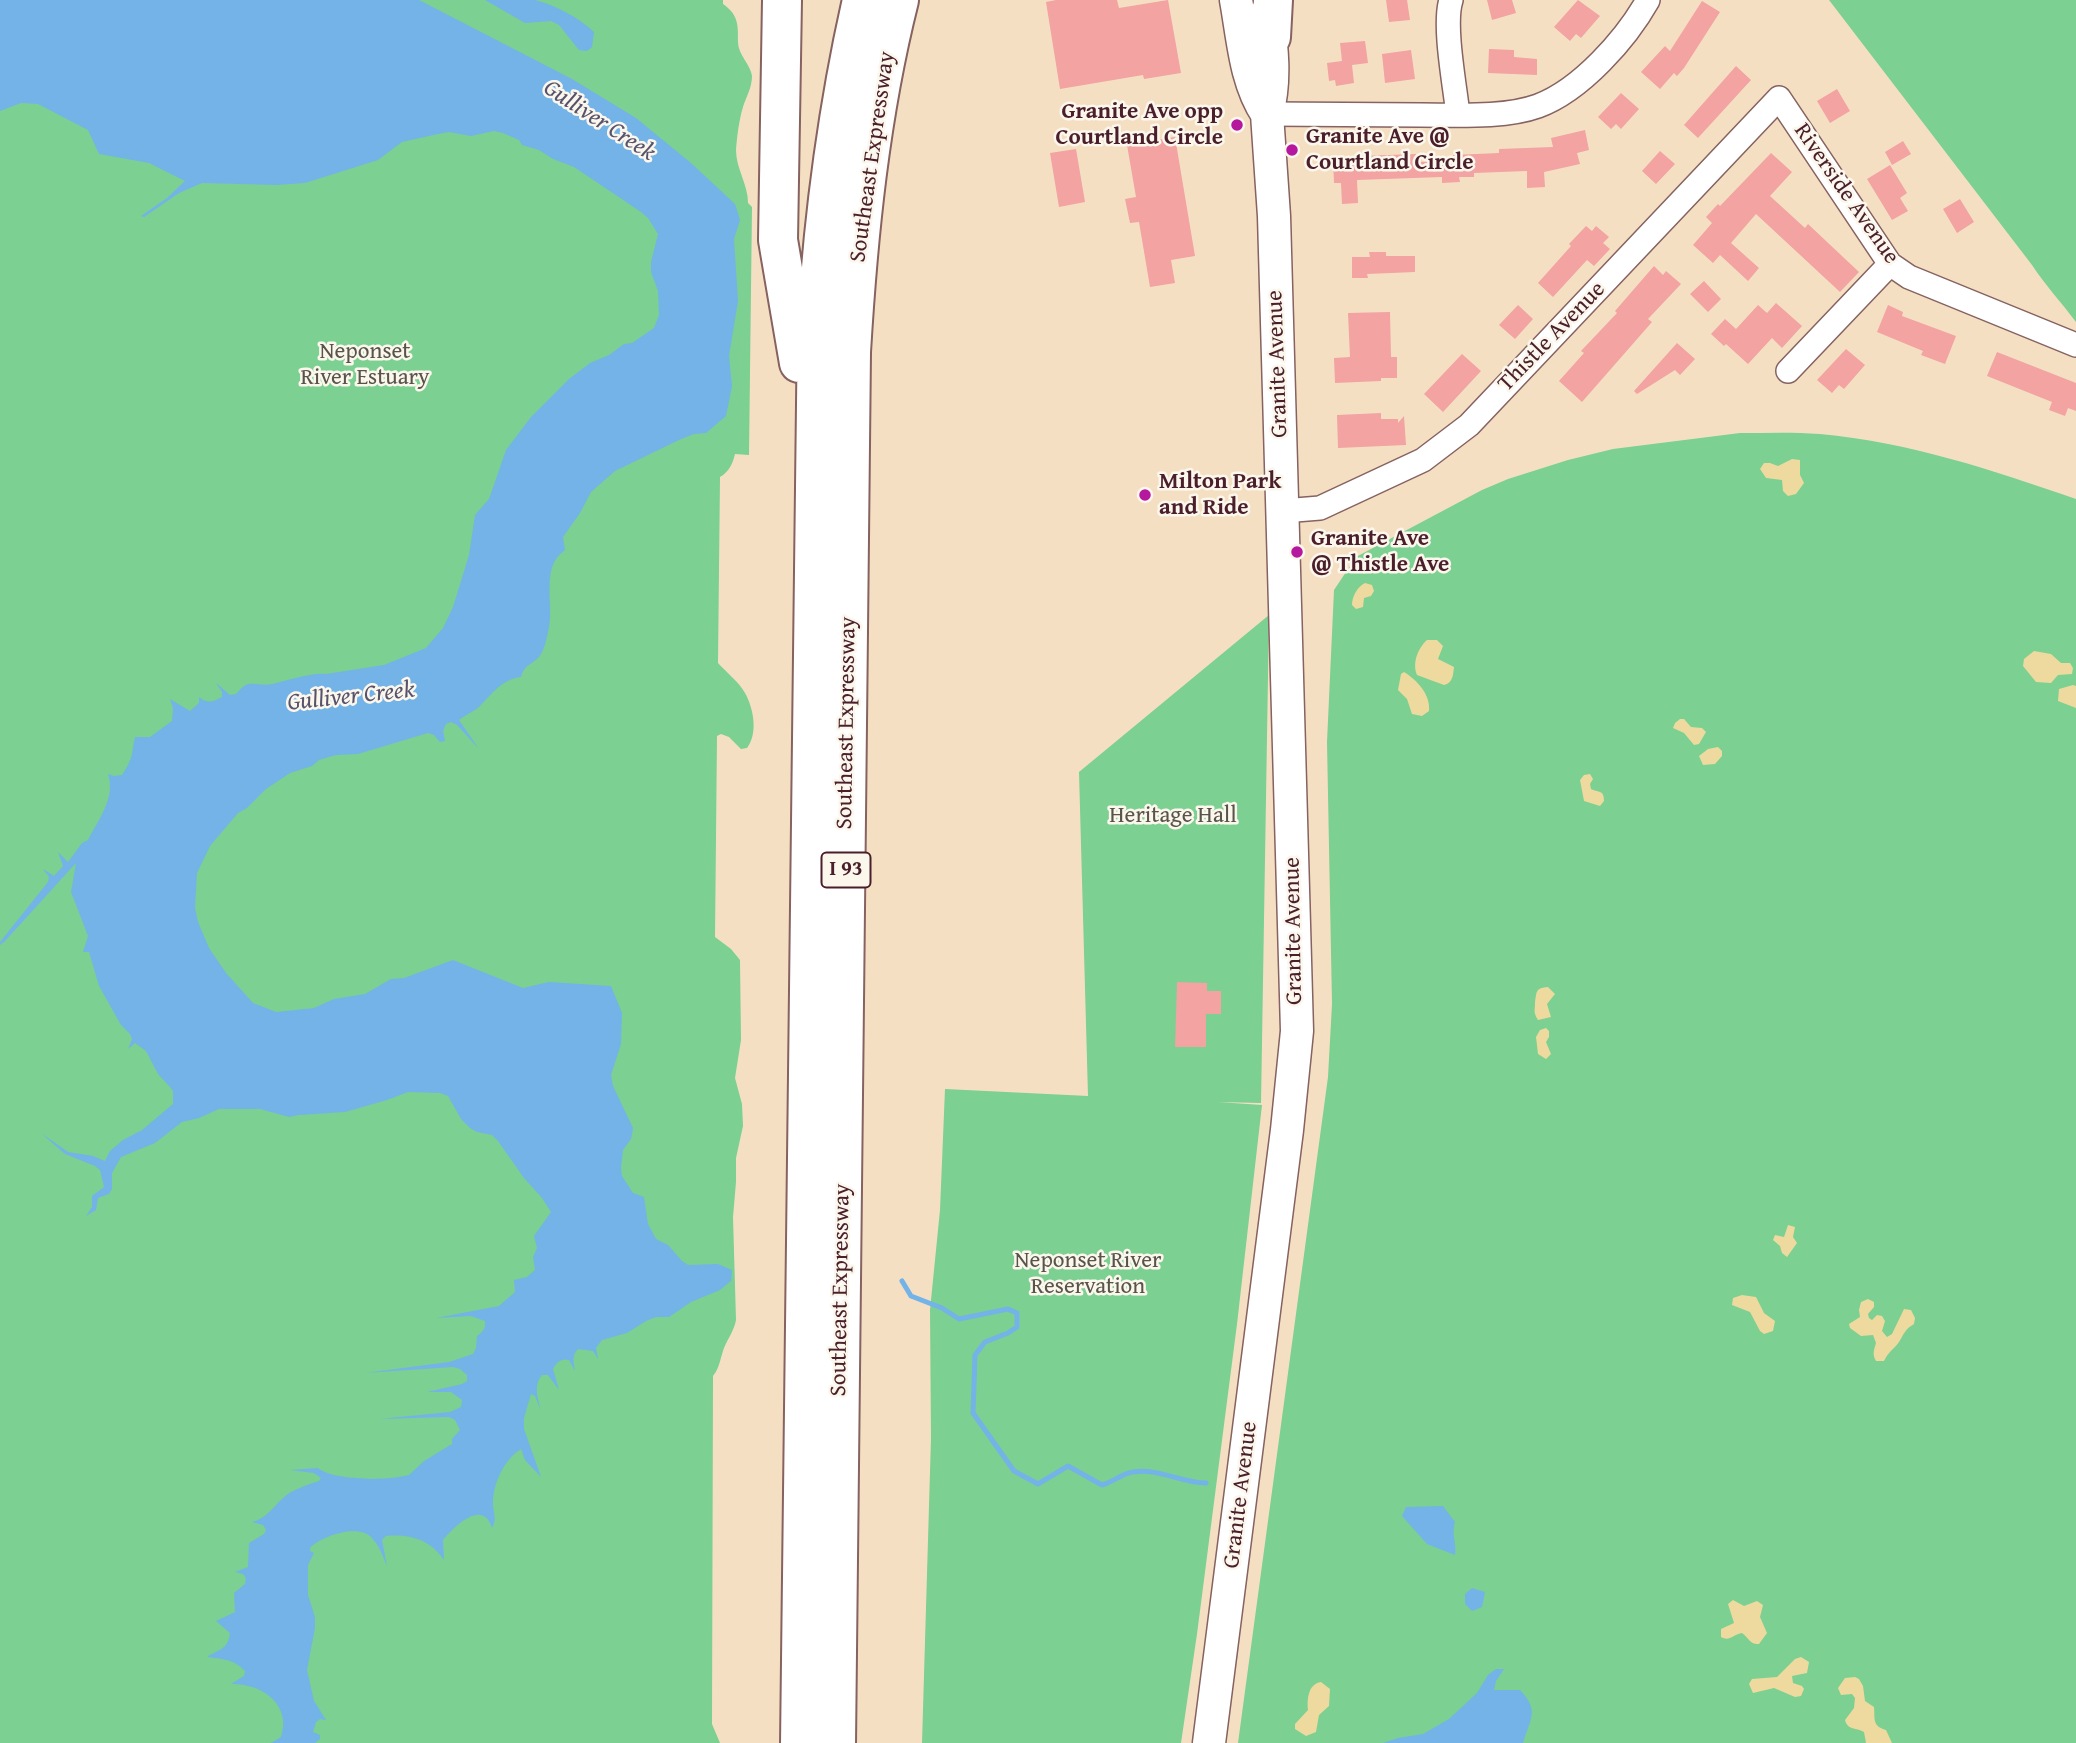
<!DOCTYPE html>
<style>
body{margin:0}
canvas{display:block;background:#f4dfc3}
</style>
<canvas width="2076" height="1743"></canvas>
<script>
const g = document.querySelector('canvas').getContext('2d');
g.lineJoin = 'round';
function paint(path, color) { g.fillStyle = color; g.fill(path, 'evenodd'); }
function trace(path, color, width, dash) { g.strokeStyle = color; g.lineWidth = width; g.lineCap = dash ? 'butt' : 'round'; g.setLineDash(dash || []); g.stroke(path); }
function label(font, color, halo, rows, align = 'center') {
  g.font = font + ' "Gentium Book Plus",serif'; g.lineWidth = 5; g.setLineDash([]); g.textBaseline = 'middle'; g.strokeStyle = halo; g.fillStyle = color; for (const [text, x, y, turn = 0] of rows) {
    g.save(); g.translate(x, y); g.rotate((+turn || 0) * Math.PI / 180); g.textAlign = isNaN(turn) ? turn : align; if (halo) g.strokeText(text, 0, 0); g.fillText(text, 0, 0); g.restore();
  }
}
const green = new Path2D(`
 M0,0H723V4C739,15 738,26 738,42C738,55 751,65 752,76C752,88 746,97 743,107C739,120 737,137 736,150C736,169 748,184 748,203L752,207L749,455L735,454C733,463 729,472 720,477L718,663C727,673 739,682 745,693C754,709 758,734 747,748L741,749L729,737L721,734L717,736L715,937L731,949L740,960L741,1040L735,1078L742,1104L743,1126L736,1158V1182L733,1217L736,1320C734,1331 728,1338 724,1348C720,1359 720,1367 713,1376L712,1724L720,1743H0Z
 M1829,0H2076V322C2061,302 2046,286 2032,265Z
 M1740,433C1766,433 1794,432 1820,434C1909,442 1992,470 2076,499V1743H1238L1328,1077L1332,1004L1327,742L1334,590L1356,557L1482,490L1508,479L1568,460L1613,449Z
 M1269,615L1261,1103L1218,1102L1262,1105L1237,1324L1197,1634L1181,1743H922L931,1438L930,1310L940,1210L945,1089L1088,1096L1079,772Z`);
const sand = new Path2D(`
 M1792,459L1800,460V475L1804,483L1796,494L1788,496L1783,491L1782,480L1766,478L1760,469L1764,463H1770L1778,466Z
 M1365,583L1372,585L1374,591L1371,596L1364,598L1363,607L1356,609L1352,605C1352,597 1357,587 1365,583Z
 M1427,640H1437L1443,646L1438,659L1454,667C1453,675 1453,683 1444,685L1417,675C1412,663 1418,648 1427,640Z
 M2034,651L2051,654L2061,663H2070L2073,668L2072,674L2058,675L2051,683L2036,682L2023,666L2024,659Z
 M1404,672C1417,680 1431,695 1429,711L1422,716L1412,714L1407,699L1398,690L1401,674Z
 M2073,685L2076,686V708L2058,701L2059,689Z
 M1680,719H1684L1691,727L1702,728L1706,732L1699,744L1694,745L1684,733L1673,728L1675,723Z
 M1718,747L1722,751V756L1715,764L1703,765L1699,756L1708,749Z
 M1590,774L1593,779L1590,784L1591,789C1600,793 1604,790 1604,801L1600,806L1584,801L1580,780L1584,775Z
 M1548,987L1555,994L1547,1004L1551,1017L1538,1020C1533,1012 1535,1011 1535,1002C1537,992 1535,988 1548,987Z
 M1546,1028L1549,1031V1037L1546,1042L1551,1054L1546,1059L1538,1054L1536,1037L1540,1030Z
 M1788,1225L1795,1227L1793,1237L1797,1243L1787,1257L1782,1253L1780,1246L1773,1240L1775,1235L1784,1237Z
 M1742,1295L1756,1297L1764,1313L1775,1321L1773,1331L1764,1334L1760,1331L1750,1312L1732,1305L1733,1298Z
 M1868,1299L1874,1302V1307L1868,1314L1869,1318L1872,1320L1877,1315L1882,1316L1885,1321L1882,1331L1887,1337L1892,1334L1904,1309L1911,1310L1915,1318L1914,1324C1905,1329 1904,1334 1899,1342C1894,1349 1888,1352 1884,1361H1876C1872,1354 1874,1350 1876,1343L1873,1335L1861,1336L1850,1328L1849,1324L1860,1317L1859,1310L1861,1302Z
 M1733,1600L1744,1606L1757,1601L1763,1605L1760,1617L1767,1633L1759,1644C1750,1645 1749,1638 1742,1633C1734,1634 1730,1642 1721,1637V1629L1734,1623L1728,1604Z
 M1801,1657L1809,1662L1807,1673L1792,1676L1793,1683L1802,1686L1804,1689L1801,1696L1795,1697L1774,1688L1753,1693L1749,1684L1752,1679L1777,1677L1795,1659Z
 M1855,1677L1859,1679L1863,1686L1865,1701L1874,1707C1875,1719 1872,1726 1886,1730L1892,1743H1866L1864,1732C1856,1727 1848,1731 1845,1720L1854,1708L1855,1698L1852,1694L1841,1695L1838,1688L1845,1678Z
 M1321,1682L1330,1689L1329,1706L1319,1715L1316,1732L1306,1736L1295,1729V1724L1308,1710C1307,1699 1308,1684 1321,1682Z`);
const water = new Path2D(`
 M0,0H419L572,79L636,118L691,163L735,204L740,220L734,239L738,301L729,356L732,386L726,416L706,433L694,434L679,440L615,471L591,492L580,513L563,537L565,550C540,567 554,603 549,627C547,636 545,651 538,658C531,665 524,665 521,677C502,679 492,694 479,707C473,712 465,715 459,720L479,749L457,725L451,722L446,724L443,731L445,741L440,742L434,735L428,733L358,754L336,755L319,760L312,766L290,773L266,789L247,808L238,813L210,846L197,873L195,908L198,922L209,948L226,973L253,1003L276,1012L314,1008L334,999L365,994L391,979L404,978L453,960L523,988L549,982L611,986L622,1013L621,1044L611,1075L613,1086L633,1128L631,1139L623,1150L621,1168L622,1176L633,1193L644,1197L648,1224L656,1239L668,1245L682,1261L688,1265L718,1264L732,1270L731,1281L720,1290L691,1302L669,1317H656L646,1321L627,1333L602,1340L596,1348L598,1359L593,1351L578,1349C571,1356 574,1363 575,1371L569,1360C561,1358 557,1362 553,1369L559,1390L548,1375H542C533,1385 538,1399 541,1411L535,1396L531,1394L524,1418V1429L541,1477L525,1460L521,1449C505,1459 494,1481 493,1501C492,1511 498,1518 492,1528C483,1498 454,1527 443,1540L444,1560C430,1539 409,1534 386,1536L382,1540L387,1566C383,1556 379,1545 371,1537C357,1524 322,1536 310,1548V1551L314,1553L308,1565V1595L315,1617V1628L307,1670L314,1701L326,1720L320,1719L316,1722L313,1732L320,1735V1739L315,1743H271L281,1737C292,1704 261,1683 231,1684L244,1676L245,1671C234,1659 222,1659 207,1657C219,1649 228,1650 230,1633L216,1621L235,1612L234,1593L245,1584L246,1578L243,1574L235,1572L248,1567L249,1543L264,1534L266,1530L263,1525L252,1522C267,1518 272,1508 283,1498C293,1489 307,1485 319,1481L321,1478L314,1473L290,1470L318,1468C332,1480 381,1480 399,1477L409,1475L424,1461L452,1444V1439L460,1430L455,1420L449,1417L379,1419L450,1412L461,1407L462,1400L451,1392H427L462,1384L467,1381V1375L460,1369L453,1367L365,1373L449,1362L473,1354L476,1348L477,1336C483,1332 486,1328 485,1321L471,1316L436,1318L499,1306L515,1292L514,1280L527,1277L535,1270L533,1257L537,1248L534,1236L551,1212L542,1198L524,1178L498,1141L492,1135L477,1132L470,1128L461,1119L448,1096L440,1093L408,1092L387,1100L345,1112L299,1115L289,1117L260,1109H219L199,1118L182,1122L155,1143L121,1157L112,1173V1189L109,1194L98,1198L96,1210L86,1216L92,1207V1196L104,1187L100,1170L95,1166L65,1154L41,1133L68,1152L93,1156L105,1161L110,1151L123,1140L142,1130L173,1104V1091L170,1087L158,1074L146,1051L135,1043L128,1049L132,1039L130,1034L121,1025L99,986L89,952H83L88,936L71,892L76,863L5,941L0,945V942L48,882L49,877L43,869L54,876L63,866L58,852L68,862L82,843L88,840C98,820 116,798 108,774L114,776L122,775C134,757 131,755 135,737H150L172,721L173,708L170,699L190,711L199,703V697C207,704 213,702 222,697V692L216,683L230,695L236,694C240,690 243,685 249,684C257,683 264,686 272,684C286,681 312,672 326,674L384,665L426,648L443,628L453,607L469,555L475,515L489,499L506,450L531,417L569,379L590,363L609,355L624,344L632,343L654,328L659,315L658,291L651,272V262L658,234L648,218L641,212L574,167L553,159L539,150L522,145L519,140L503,133L494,131L471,136L449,132L438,134L402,142L378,160L305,183L277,185L202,183L179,193L144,217L141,216L167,198L185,181L149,163L99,154L88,130L38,104L21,103L0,111Z
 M485,0C501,0 520,0 535,0C556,5 579,18 594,32L592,47L587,51L579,50L559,25L551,21L525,23Z
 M1443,1506L1455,1522C1451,1534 1457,1543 1455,1555L1427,1544L1402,1516L1406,1507Z
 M1472,1588L1485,1592L1482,1607L1472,1611L1465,1604V1594Z
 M1496,1669H1504L1496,1681L1494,1690H1520C1540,1711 1530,1719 1523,1743H1383L1398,1738L1423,1734L1449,1719L1477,1693L1488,1675Z`);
const stream = new Path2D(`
 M902,1281L911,1296L942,1308L959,1319L1008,1309L1017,1313V1327L1008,1333L985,1342L975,1355L973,1413L1014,1471L1038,1484L1068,1466L1102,1485C1113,1482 1123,1473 1133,1472C1159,1468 1181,1483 1206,1483`);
const building = new Path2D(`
 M1056,0H1117L1119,8L1168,0L1181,73L1144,79L1143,75L1060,89L1046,2Z
 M1386,0H1407L1410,20L1389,22Z
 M1487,0H1512L1516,13L1492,20Z
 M1578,0L1600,16L1581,38L1576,34L1570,41L1554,27Z
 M1702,1L1720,12L1684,68L1677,76L1674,73L1660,89L1641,72L1665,46L1670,51Z
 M1365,41L1368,63L1352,65L1354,83L1336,86L1335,80L1329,81L1327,63L1342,61L1340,43Z
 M1489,49L1514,50V57L1537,59V75L1488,73Z
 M1411,50L1415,79L1385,83L1382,54Z
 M1736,66L1751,80L1698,138L1684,125Z
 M1837,89L1850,111L1830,123L1817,101Z
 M1621,93L1639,109L1621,129L1616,124L1611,129L1598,117Z
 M1585,130L1589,150L1577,153L1580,164L1544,172L1545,187L1527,188V171L1474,173V177H1459L1460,182L1442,183V177L1357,180L1358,203L1342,204L1341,183H1334L1333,157L1416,154L1417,162L1453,161V155L1499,153V149L1553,147L1551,138Z
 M1175,137L1195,256L1171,260L1175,283L1150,287L1139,222L1130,223L1125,199L1136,197L1127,145Z
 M1903,141L1911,154L1892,165L1885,152Z
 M1076,149L1085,202L1059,207L1050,153Z
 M1660,151L1675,164L1656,184L1642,171Z
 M1771,153L1792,172L1770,196L1805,228L1808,224L1859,272L1840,292L1756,214L1731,243L1759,268L1748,281L1720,255L1713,263L1693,245L1712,223L1706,217L1718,204L1720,206Z
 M1890,165L1907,193L1900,198L1908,211L1892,220L1867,179Z
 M1960,199L1974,222L1957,233L1943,209Z
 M1586,226L1592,231L1596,226L1609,237L1603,243L1610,249L1594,266L1587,260L1553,297L1538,283L1571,246L1569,244Z
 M1369,252H1386V256H1415V272L1367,274L1368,278H1352V257H1370Z
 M1654,266L1663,275L1666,271L1681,284L1648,319L1652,322L1582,402L1559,381L1584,353L1581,351L1617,313L1615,311Z
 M1704,281L1721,299L1708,312L1690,294Z
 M1776,303L1802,326L1782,348L1772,338L1748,364L1726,344L1724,346L1711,334L1725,319L1736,329L1758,305L1767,313Z
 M1518,305L1533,319L1515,339L1499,325Z
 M1888,305L1903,312L1902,316L1956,336L1945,364L1921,355L1923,351L1877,332Z
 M1390,312L1391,357H1397V378H1381V381L1335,383L1334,358L1350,357L1348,313Z
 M1677,343L1695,359L1680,375L1675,370L1637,394L1634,391Z
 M1846,349L1865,365L1844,389L1839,385L1832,393L1817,380Z
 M1997,352L2076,383V411L2068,408L2065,416L2049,410L2052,402L1987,376Z
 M1462,354L1481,371L1443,412L1424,394Z
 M1381,413V419H1398V423L1404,416L1406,445L1338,448L1337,415Z
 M1177,982L1207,983V991H1221V1014H1206V1047H1175Z`);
const minor = new Path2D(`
 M1451,0C1443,25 1455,86 1458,115
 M1267,114C1318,114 1370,115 1421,115C1457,115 1505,118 1538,106C1581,90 1626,39 1648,0
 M1788,371L1890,264
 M1283,511L1320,508L1423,460L1469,425L1779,98L1890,264L1909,277L2076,345`);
const secondary = new Path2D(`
 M1236,0C1243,38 1245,81 1267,114
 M1209,1743L1287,1130L1297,1031L1274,216L1267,114C1276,80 1272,46 1267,12`);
const motorway = new Path2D(`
 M782,0L778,240L799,363
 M1271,37L1273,0
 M800,1743L817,320C824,212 838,106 862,0
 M836,1743L851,352C858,234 870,115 899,0`);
const markers = [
 [1237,125,7,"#b5179e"],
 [1292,150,7,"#b5179e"],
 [1145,495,7,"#b5179e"],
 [1297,552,7,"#b5179e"]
];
const shields = [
 [846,870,49]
];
const shieldNames = [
 ["I 93",846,870]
];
const poiNames = [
 ["Granite Ave opp",1223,112,"right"],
 ["Courtland Circle",1223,138,"right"],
 ["Granite Ave @",1306,137],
 ["Courtland Circle",1306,163],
 ["Milton Park",1159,482],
 ["and Ride",1159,508],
 ["Granite Ave",1311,539],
 ["@ Thistle Ave",1311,565]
];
const streetNames = [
 ["Southeast Expressway",873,157,-82],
 ["Riverside Avenue",1846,194,55],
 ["Thistle Avenue",1552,337,-46],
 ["Granite Avenue",1278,364,-92],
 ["Southeast Expressway",847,723,-89],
 ["Granite Avenue",1294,931,-91],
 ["Southeast Expressway",841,1290,-89],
 ["Granite Avenue",1241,1495,-83]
];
const parkNames = [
 ["Neponset",365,352],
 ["River Estuary",365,378],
 ["Heritage Hall",1173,816],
 ["Neponset River",1088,1261],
 ["Reservation",1088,1287]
];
const waterNames = [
 ["Gulliver Creek",599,121,33],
 ["Gulliver Creek",351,697,-6]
];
paint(green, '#7cd092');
paint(sand, '#eeda9e');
paint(water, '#73b3e7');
trace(stream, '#73b3e7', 5);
paint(building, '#f2a3a2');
trace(minor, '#866260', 26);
trace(secondary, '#866260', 35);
trace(motorway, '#866260', 42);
trace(minor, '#fff', 23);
trace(secondary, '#fff', 32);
trace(motorway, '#fff', 38);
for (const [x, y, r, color] of markers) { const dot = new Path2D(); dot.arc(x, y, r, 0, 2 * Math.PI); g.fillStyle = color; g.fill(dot); trace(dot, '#fbf7ec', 2.5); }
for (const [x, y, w] of shields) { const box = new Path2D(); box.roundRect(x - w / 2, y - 17.5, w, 35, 5); g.fillStyle = '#fbf7ec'; g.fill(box); trace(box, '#4a1f2b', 2); }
label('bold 21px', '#4a1f2b', null, shieldNames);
label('bold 23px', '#4a1f2b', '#fbf7ec', poiNames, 'left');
label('23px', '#4a1f2b', '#fbf7ec', streetNames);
label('23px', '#59544a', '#fbf7ec', parkNames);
label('italic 24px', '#58536d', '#fbf7ec', waterNames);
</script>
